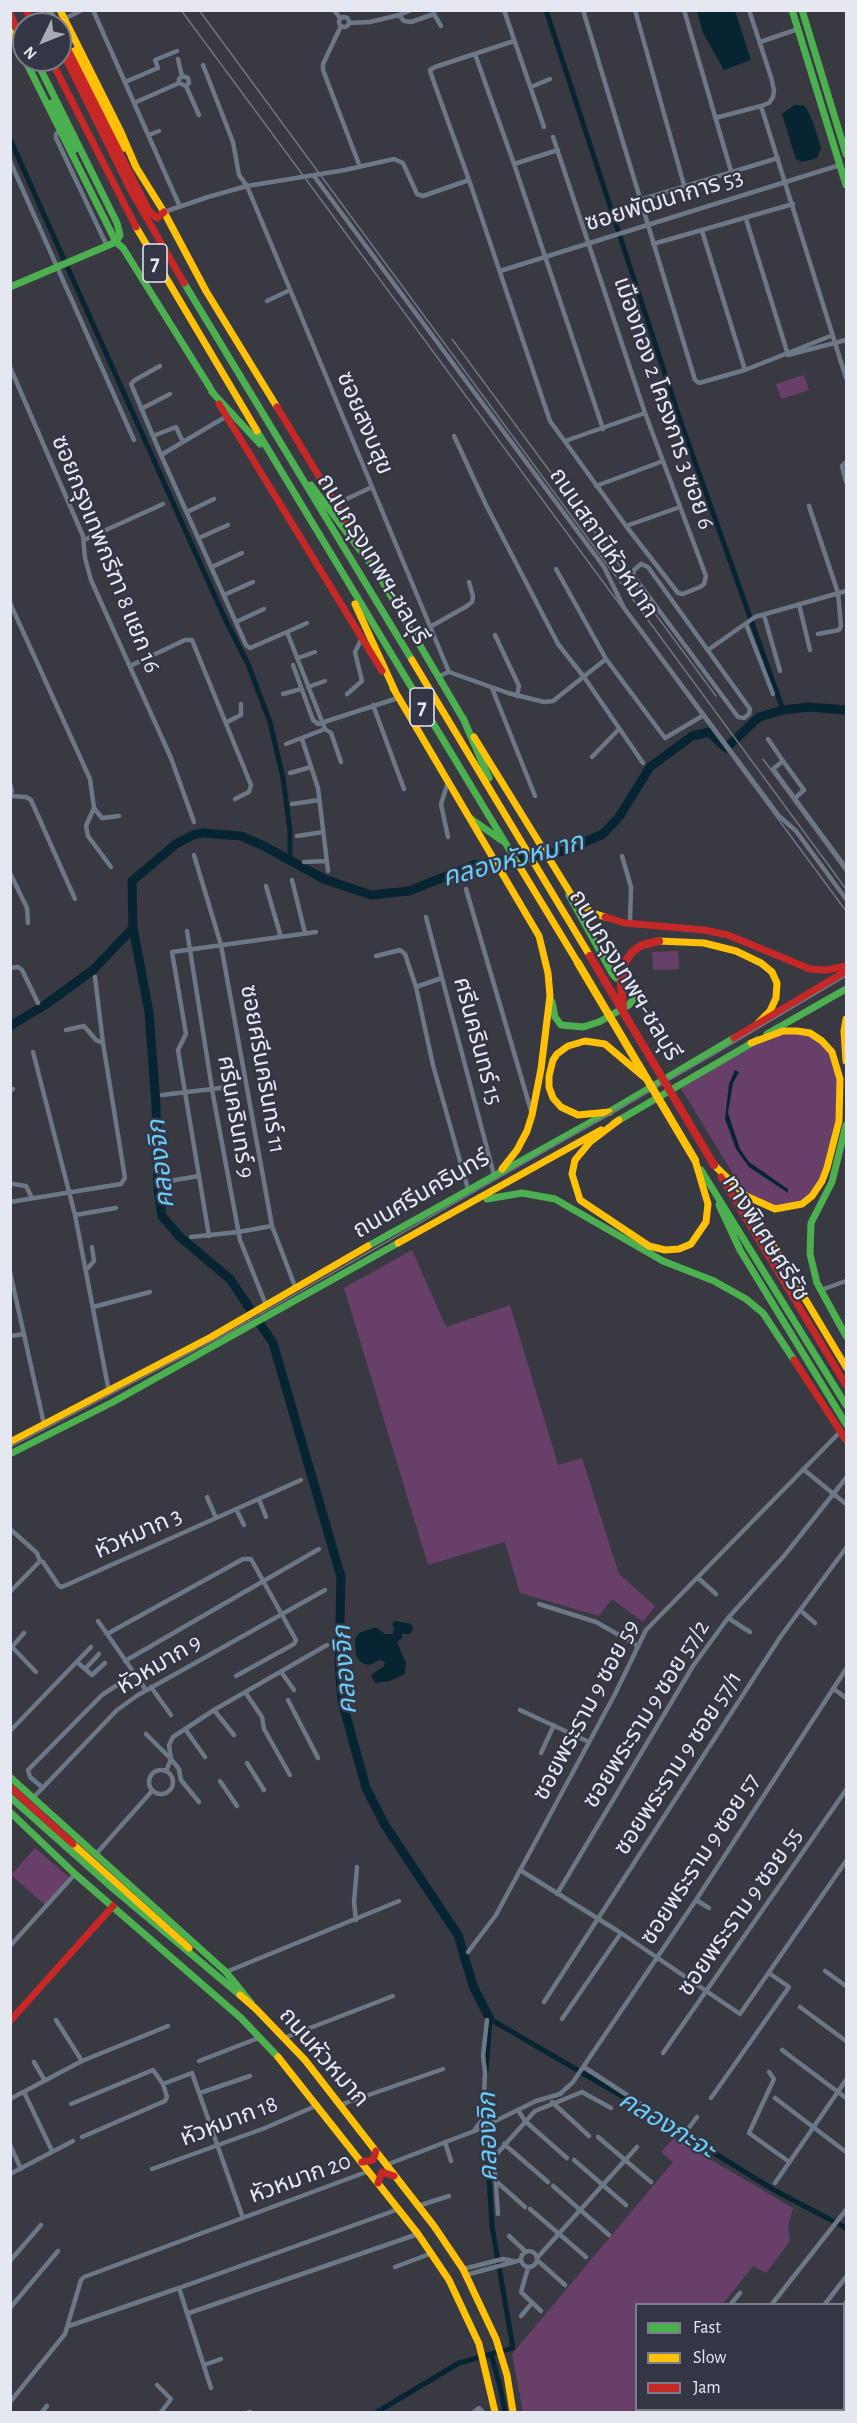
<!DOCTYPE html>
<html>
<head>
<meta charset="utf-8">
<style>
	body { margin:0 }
	#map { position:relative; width:857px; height:2423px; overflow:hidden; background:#383941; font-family:"Alegreya Sans",sans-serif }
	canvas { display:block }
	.frame { position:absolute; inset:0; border:12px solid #e6e8f1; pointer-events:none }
	.legend { position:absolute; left:635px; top:2303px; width:210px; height:108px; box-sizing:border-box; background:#343645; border:2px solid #7b7d8a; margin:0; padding:8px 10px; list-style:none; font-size:18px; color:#e6e8f1 }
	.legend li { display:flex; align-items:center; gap:12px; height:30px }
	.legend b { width:30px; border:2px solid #7b7d8a }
	.north { position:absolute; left:12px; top:12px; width:60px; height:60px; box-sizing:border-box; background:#343645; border:2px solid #7b7d8a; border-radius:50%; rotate:227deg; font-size:16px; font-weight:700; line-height:24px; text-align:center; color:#e6e8f1 }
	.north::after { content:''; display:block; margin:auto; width:21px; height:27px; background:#a9abb3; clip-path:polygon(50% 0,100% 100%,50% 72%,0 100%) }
</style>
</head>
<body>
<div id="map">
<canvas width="857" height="2423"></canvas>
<div class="frame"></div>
<ul class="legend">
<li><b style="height:8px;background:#4caf50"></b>Fast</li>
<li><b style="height:8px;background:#ffc107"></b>Slow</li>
<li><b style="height:8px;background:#c62828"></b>Jam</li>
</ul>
<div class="north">N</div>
</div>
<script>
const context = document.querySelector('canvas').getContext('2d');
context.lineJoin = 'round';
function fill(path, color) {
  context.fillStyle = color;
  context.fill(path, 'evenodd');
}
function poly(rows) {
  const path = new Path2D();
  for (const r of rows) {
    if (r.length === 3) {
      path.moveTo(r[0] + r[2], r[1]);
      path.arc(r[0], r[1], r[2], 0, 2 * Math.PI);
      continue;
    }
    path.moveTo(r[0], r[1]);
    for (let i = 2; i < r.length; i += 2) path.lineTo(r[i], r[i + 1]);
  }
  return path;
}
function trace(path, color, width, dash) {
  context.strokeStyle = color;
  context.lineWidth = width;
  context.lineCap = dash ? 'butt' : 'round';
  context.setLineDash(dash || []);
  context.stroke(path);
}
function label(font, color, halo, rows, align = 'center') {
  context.font = font + ' "Alegreya Sans","Noto Sans Thai",sans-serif';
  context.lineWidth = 4.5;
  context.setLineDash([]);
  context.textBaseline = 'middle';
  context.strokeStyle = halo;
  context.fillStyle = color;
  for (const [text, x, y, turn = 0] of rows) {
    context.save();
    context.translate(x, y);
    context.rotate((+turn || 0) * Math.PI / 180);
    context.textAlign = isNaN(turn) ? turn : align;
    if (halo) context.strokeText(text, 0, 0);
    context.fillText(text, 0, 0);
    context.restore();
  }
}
fill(poly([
	[804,375,809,390,781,399,776,384],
	[678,951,679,969,653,970,652,952],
	[797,1031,822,1041,837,1065,839,1121,827,1168,802,1204,775,1209,747,1197,679,1085,751,1043],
	[412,1250,446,1327,510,1305,558,1465,582,1458,619,1574,655,1606,643,1622,612,1599,599,1616,520,1593,505,1542,428,1565,344,1288],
	[35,1848,69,1877,45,1905,11,1875],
	[674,2138,793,2208,788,2226,790,2241,766,2273,753,2266,723,2304,636,2304,636,2410,640,2410,638,2412,523,2412,512,2354,673,2162,661,2152]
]), '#683f69');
fill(poly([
	[697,11,735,11,751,60,724,70,703,33],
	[794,105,802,105,806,107,813,122,821,148,817,158,802,162,796,159,782,114],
	[735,1070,739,1072,733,1083,728,1113,740,1149,749,1162,788,1189,788,1193,749,1167,736,1149,725,1119,729,1084],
	[395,1621,411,1624,413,1629,410,1634,402,1634,402,1638,397,1642,406,1663,405,1674,390,1681,375,1683,371,1675,383,1667,385,1662,380,1660,369,1665,362,1663,356,1656,355,1639,359,1633,373,1628,377,1628,385,1634,393,1634,394,1628,392,1624]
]), '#072432');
trace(poly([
	[546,10,680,420,783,710],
	[10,139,226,621,248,664,270,722,283,778,290,831,290,862],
	[486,2071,490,2019,627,2099,774,2190,846,2228],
	[491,2354,500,2386,505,2412],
	[377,2412,459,2363,513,2348,492,2226,485,2113]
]), '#072432', 5);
trace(poly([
	[10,1026,45,1005,93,970,133,928],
	[490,2019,473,1986,458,1935,385,1825,366,1788,342,1701,339,1664,341,1577,273,1343,230,1279,180,1237,162,1216,158,1190,156,1105,149,1012,133,928,132,881,176,844,193,835,203,833,241,836,264,846,324,879,371,895,409,891,474,865,564,851,603,834,619,817,650,767,692,736,709,732,726,748,759,717,783,710,809,707,846,710]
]), '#072432', 9);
trace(poly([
	[93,10,180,207],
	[334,10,340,18],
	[504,10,544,127],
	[583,10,695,380,699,383,745,370,833,335],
	[635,10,684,185],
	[684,10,731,171],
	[399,15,411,10],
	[344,22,5],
	[64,19,82,10],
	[349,23,370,22,399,15,404,21,411,22,434,14,441,26],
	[341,26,323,64,323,70,360,167],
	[514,41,435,67,430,70,431,74,469,180,550,421,626,526,678,593,683,594,700,587,704,584,706,576,645,413,553,137],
	[760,42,798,29],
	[475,54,514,164,603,429],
	[178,59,182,76,188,78,189,83,186,86,179,83,179,79,182,76],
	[203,65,233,142,239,175,247,186,449,672],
	[125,82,158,68,155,60,177,51],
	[186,86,199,115],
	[531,87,550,79],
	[134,103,179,83],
	[761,106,846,378],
	[715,118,761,106,769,103,773,97,774,90,771,77,749,10],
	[60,130,56,134,56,138,107,246],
	[149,135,159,131],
	[10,161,134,440],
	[514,164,558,150],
	[314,176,604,567,624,608,779,816,796,831,846,899],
	[640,200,778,158],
	[164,212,208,197,247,186,345,170,394,159,403,163,417,194,423,196,469,180],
	[746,219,788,355,846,340],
	[702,231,745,370],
	[653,244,793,204],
	[500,271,840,165],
	[267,301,290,290],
	[160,366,135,380,131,384,161,455],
	[10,367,83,536,85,558,91,580,171,758,194,822],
	[141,409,170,394],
	[227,416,161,455,246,645,250,648,287,632,325,729,331,733,341,762],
	[153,436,176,427,183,442],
	[454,436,486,505,558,644,584,677,643,763],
	[565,441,645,413],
	[846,462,842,466,846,482],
	[596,486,663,461],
	[336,504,372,487],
	[809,506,838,593,841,626,839,630,818,634],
	[187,512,214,499],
	[626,526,680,507],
	[199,538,228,525],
	[84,540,163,504],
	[641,564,648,567,750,709,749,714,744,718,738,717,635,578,633,574,634,570,641,564],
	[212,567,242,553],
	[556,569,606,659],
	[224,595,253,582],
	[10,603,90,779,94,808,86,826,88,836,111,867],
	[799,604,810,650],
	[764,615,780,671],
	[236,622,264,609],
	[746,624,773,694],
	[430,627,467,606,472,602,473,596,469,582],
	[287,632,307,623],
	[495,635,519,686,517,696],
	[708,650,755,617,846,591],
	[298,658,315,652],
	[293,665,313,720,318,724,398,698],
	[130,666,185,640,192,640,251,785,249,792,235,799],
	[439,676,449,672,508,693,544,702,553,701,606,659,665,738,704,715],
	[308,687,325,681],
	[492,688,535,796],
	[283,694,301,689],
	[347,694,362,681,355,652,362,638],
	[373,705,404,789],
	[227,722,241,715,241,704],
	[302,739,318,788,328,871],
	[768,739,783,761],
	[286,744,325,729],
	[592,757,619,729],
	[290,773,311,767],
	[10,784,12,791,10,796],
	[11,796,26,797,31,800,75,899],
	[795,798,804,790,783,761,773,769,846,868],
	[292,804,319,800],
	[94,808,102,818,119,816],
	[297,836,323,832],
	[448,837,441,804,448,782],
	[194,855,221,945,272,1226,296,1289],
	[622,856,631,887,630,924],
	[304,862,327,861],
	[10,873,27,908,28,923],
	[292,880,305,933],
	[266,886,281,937],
	[466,889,532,1114],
	[426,917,494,1175],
	[187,931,213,1095,240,1240,266,1305],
	[376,956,400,950,405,954,416,987,433,1065,468,1189],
	[10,968,18,967,22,970,38,1003],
	[416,987,442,978],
	[66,1030,84,1026,96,1040,103,1043],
	[33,1052,75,1215,109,1392],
	[10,1090,13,1089],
	[162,1095,229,1087],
	[163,1182,199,1176],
	[13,1184,26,1186,32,1198],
	[10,1202,121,1184,125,1178,103,1043,95,977],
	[75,1215,116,1208],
	[209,1236,178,1050,186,1034,172,952,316,932],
	[191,1237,238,1232,272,1226],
	[86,1270,94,1261,92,1247],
	[10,1272,44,1424],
	[821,1290,846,1281],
	[93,1307,150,1292],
	[10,1336,24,1334],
	[803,1469,846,1504],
	[207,1497,216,1518],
	[259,1499,266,1517],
	[236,1509,244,1525],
	[10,1529,37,1553,40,1561],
	[698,1578,716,1594],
	[10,1592,40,1561,43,1562,59,1586,62,1587,301,1480],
	[539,1604,596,1622,638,1646],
	[800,1610,815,1623],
	[728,1618,750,1632],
	[98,1621,146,1690],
	[107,1634,243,1559,251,1559,296,1640,294,1644,236,1676],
	[12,1647,36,1672],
	[10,1649,24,1633],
	[125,1661,319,1549],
	[77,1662,92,1675,105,1663],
	[85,1669,99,1654],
	[282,1673,294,1690],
	[151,1687,171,1715],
	[834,1689,846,1698],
	[245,1692,262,1717,264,1729,290,1775],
	[288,1700,318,1758],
	[214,1710,234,1735],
	[520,1710,589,1742],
	[185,1729,205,1757],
	[10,1731,91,1647],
	[146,1734,171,1759,166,1771],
	[541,1753,554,1725],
	[247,1763,264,1790],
	[161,1782,12],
	[220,1781,237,1806],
	[43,1788,30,1777,28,1770,102,1695,134,1674],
	[33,1798,117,1710,138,1695,325,1590],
	[199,1802,181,1780,179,1769,171,1759,169,1745,173,1737,214,1710,327,1645],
	[96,1854,152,1791],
	[520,1870,621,1933,740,2014,846,1861],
	[557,1894,693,1666,728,1618,784,1556,846,1478],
	[696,1900,709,1908],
	[356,1920,354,1902,357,1867],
	[10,1946,75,1874],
	[468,1952,496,1915,615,1694,646,1630,841,1431],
	[825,1971,846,1986],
	[226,1972,399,1901],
	[544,2002,781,1636,846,1548],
	[800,2007,846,2041],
	[562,2019,621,1933],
	[56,2020,82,2061],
	[284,2038,393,1996],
	[782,2050,846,2098],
	[663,2053,846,1790],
	[199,2061,261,2037],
	[34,2062,45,2081],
	[584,2067,682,2131,688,2129,697,2117],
	[769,2072,774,2079,749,2133,788,2161],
	[24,2092,52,2151],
	[200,2093,250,2076],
	[711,2098,789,1987,769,1973],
	[775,2098,846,2152],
	[10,2099,82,2061,168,2026],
	[552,2102,589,2136],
	[71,2104,153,2070,163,2084],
	[340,2105,443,2069],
	[518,2110,525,2121,567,2158],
	[475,2129,483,2119,485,2072,483,2056,487,2020],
	[82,2137,165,2101,167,2097,163,2084,192,2073,243,2218],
	[598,2137,651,2182],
	[445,2142,451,2161],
	[504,2144,548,2182],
	[10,2145,21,2169],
	[574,2160,626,2205],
	[386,2165,477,2130,536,2101,560,2094,573,2082,696,1900,846,1669],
	[152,2169,265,2128,318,2105],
	[10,2174,73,2141],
	[497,2182,525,2207],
	[775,2183,846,2080],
	[553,2186,609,2235],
	[418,2206,449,2196],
	[530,2209,586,2257],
	[498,2214,494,2157,535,2111,582,2092,611,2108],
	[509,2236,526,2252],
	[529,2259,8],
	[537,2258,637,2147],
	[537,2260,565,2285],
	[10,2261,41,2225],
	[395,2267,432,2253],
	[528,2268,521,2292,541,2311],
	[463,2269,503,2259,513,2261],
	[466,2275,521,2260],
	[179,2288,399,2209],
	[731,2304,740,2293],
	[772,2304,846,2210],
	[825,2304,846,2277],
	[844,2305,846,2302],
	[10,2308,58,2251],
	[189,2313,418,2234],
	[521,2316,532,2303],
	[69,2326,179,2288,211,2388],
	[204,2365,221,2359],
	[157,2385,171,2399,161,2412],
	[844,2400,846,2395],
	[10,2402,65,2334,81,2280,84,2277,369,2171],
	[42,2412,47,2406],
	[249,2412,250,2412],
	[474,2412,479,2408,483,2412],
	[647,2412,650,2410],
	[688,2412,691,2410],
	[742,2412,744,2410],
	[792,2412,794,2410],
	[835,2412,837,2410]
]), '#6d7886', 4.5);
trace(poly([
	[49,10,55,24],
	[792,10,846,185],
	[802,10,846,154],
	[25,60,116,242,123,248,214,394],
	[52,103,74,150],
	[184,283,412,660],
	[10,287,116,242,120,235,117,223,36,60],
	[212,392,260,444],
	[257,431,518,864],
	[311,485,381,578],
	[378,574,465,722],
	[463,718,489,778],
	[470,818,501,840],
	[552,1002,555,1017,561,1025,583,1027,599,1022,629,1005,636,995,631,983,616,978,612,973,569,895],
	[767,1034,846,989],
	[614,1123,757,1040],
	[846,1125,832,1182,811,1223,810,1254,817,1283,846,1336],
	[701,1170,846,1405],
	[487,1199,522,1193,555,1199,663,1261,714,1281,746,1299,763,1313,794,1360],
	[719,1205,740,1250,846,1424],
	[368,1246,609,1112,734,1038],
	[10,1454,113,1402,398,1243],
	[10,1777,226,1972,251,2003],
	[10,1797,109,1885,240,1995],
	[10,1812,75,1874,241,2018,278,2057]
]), '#4caf50', 7);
trace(poly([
	[60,10,120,130,136,167,164,212,206,291,277,407],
	[10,31,24,58],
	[74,51,124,148],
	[136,227,257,431],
	[355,604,395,691],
	[412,660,590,956],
	[393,688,539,936,548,973,550,996,541,1069,532,1115,527,1131,517,1150,502,1169],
	[474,737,574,899,593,913,605,917],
	[518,864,578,963],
	[659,941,704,943,736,951,761,963,772,972,777,983,776,998,770,1011,758,1023],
	[846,1019,844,1031,846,1061],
	[609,1112,578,1115,561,1107,553,1098,549,1087,549,1076,553,1060,557,1054,568,1046,585,1041,605,1044,644,1077],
	[619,1120,590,1142,575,1160,572,1174,580,1200,649,1246,665,1250,679,1249,691,1244,706,1222,708,1204,695,1160],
	[714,1165,746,1196,775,1209,802,1204,812,1196,822,1181,827,1168,839,1121,840,1079,832,1052,822,1041,810,1033,797,1031,783,1031,751,1043],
	[739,1202,765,1232,846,1367],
	[398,1243,601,1130],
	[10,1442,211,1337,368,1246],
	[73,1844,189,1948],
	[240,1995,256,2009,305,2060,434,2226,463,2269,496,2339,507,2375,513,2412],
	[278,2057,418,2234,449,2280,479,2344,495,2412]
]), '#ffc107', 7);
trace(poly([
	[26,10,33,24],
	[42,10,48,24],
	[10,14,24,43],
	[60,34,149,211,157,218,164,212],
	[60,47,130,189,184,283],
	[51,60,136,227],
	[219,404,382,671],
	[277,407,363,549],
	[605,917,625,923,704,930,728,935,810,969,826,970,846,966],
	[734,1038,846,971],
	[721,1177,846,1385],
	[794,1360,846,1440],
	[10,1787,73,1844],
	[10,2021,113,1906],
	[362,2162,373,2160,376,2151],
	[378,2183,382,2172,394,2176]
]), '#c62828', 7);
trace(poly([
	[181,10,846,911],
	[199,10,846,889],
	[452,339,716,696],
	[763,759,846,872],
	[10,1447,224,1335,718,1052,846,976]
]), '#6f757e', 1.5);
trace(poly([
	[578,963,695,1160]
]), '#ffc107', 8);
trace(poly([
	[590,956,714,1165],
	[623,1009,621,983,625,962,633,951,642,945,659,941]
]), '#c62828', 8);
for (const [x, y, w] of [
	[155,263,24],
	[422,707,24]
]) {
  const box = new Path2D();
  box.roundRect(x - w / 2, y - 19, w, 38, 4.5);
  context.fillStyle = '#343645';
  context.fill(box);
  trace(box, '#e6e8f1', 1.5);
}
label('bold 22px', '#e6e8f1', null, [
	["7",155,263],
	["7",422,707]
]);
label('24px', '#e6e8f1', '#343645', [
	["ซอยพัฒนาการ 53",664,200,-17],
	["เมืองทอง 2 โครงการ 3 ซอย 6",664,403,71],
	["ซอยสงบสุข",365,423,67],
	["ถนนสถานีหัวหมาก",604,543,56],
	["ซอยกรุงเทพกรีฑา 8 แยก 16",106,554,68],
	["ถนนกรุงเทพฯ-ชลบุรี",373,559,59],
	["ถนนกรุงเทพฯ-ชลบุรี",625,975,59],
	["ศรีนครินทร์ 15",478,1041,75],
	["ซอยศรีนครินทร์ 11",263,1069,80],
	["ศรีนครินทร์ 9",236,1117,80],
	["ถนนศรีนครินทร์",421,1194,-30],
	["ทางพิเศษศรีรัช",766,1238,58],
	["หัวหมาก 3",138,1533,-24],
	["หัวหมาก 9",159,1664,-31],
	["ซอยพระราม 9 ซอย 59",586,1710,-62],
	["ซอยพระราม 9 ซอย 57/2",646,1714,-58],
	["ซอยพระราม 9 ซอย 57/1",678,1763,-57],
	["ซอยพระราม 9 ซอย 57",700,1859,-57],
	["ซอยพระราม 9 ซอย 55",740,1912,-55],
	["ถนนหัวหมาก",324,2057,49],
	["หัวหมาก 18",229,2121,-21],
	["หัวหมาก 20",300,2178,-20]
]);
label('italic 26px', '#68ccf8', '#343645', [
	["คลองหัวหมาก",513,860,-15],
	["คลองจิก",161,1164,-96],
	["คลองจิก",345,1670,-94],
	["คลองกะจะ",667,2125,31],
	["คลองจิก",488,2137,-91]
]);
</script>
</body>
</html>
